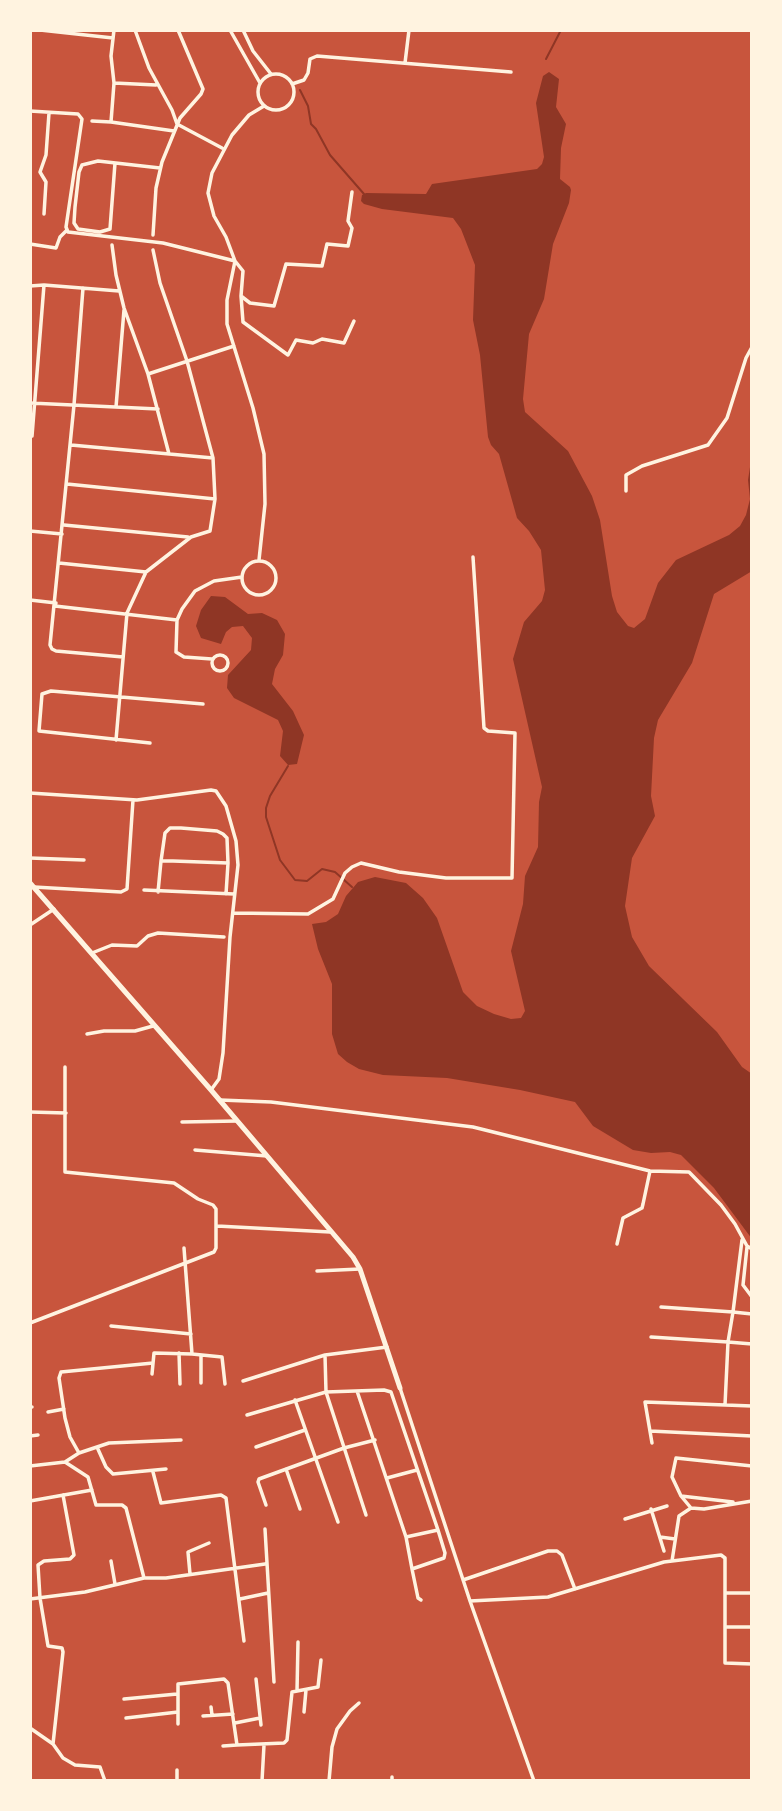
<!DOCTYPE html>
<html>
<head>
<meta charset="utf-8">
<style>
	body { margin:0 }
	#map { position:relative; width:782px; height:1811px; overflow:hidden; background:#c8553d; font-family:Overpass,sans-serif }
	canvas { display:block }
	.frame { position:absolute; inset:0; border:32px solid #fff3e0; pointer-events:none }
</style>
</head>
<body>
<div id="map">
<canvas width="782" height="1811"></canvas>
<div class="frame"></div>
</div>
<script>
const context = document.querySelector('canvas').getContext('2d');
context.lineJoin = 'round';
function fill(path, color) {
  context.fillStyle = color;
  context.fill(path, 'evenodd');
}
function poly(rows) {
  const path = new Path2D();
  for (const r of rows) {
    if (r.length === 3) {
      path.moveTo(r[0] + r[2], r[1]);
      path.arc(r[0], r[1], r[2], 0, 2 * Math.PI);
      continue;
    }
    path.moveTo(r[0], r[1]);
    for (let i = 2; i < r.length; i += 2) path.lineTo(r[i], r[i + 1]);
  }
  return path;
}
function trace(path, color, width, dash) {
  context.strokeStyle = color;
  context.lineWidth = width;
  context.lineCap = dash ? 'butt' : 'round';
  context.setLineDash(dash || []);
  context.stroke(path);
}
fill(poly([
	[549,72,559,79,556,107,566,124,561,148,560,179,570,187,571,190,569,203,553,244,544,299,529,334,523,399,525,412,568,451,592,496,600,520,612,596,617,612,628,626,634,628,645,619,658,583,676,560,729,535,740,526,746,515,750,499,748,480,752,454,752,571,714,594,692,663,658,720,654,738,651,796,655,816,632,858,625,906,632,937,649,966,717,1032,742,1067,752,1074,752,1239,714,1188,681,1155,670,1152,651,1153,633,1150,593,1126,575,1102,520,1090,447,1078,383,1075,359,1069,347,1062,338,1054,332,1034,332,984,318,949,312,924,326,922,338,914,346,896,358,882,375,877,406,883,423,898,437,918,463,992,477,1006,494,1014,511,1019,521,1018,525,1011,511,951,523,904,525,876,538,847,539,802,542,787,513,659,524,622,542,601,545,590,541,550,529,531,517,518,499,454,491,445,488,437,480,355,473,320,475,265,461,229,453,218,382,209,364,204,361,201,362,195,366,193,426,194,432,184,537,169,542,164,544,157,536,103,543,76],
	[211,596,225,597,248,614,262,613,277,620,285,634,283,655,275,669,272,684,293,711,304,735,297,764,288,765,280,756,283,731,278,720,234,698,227,688,228,675,251,650,252,638,243,626,232,627,226,632,221,644,201,638,196,626,201,610]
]), '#8f3625');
trace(poly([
	[546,59,561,30],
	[300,90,308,106,311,124,316,129,330,155,364,194],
	[288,766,270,796,266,808,266,817,280,860,295,880,307,881,322,869,335,872,352,887]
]), '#8f3625', 2);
trace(poly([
	[40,30,113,38],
	[114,30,111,56,114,83,111,122,174,131],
	[135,30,149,68,172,110,177,124,222,148],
	[230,30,260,83],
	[243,30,253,51,271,74],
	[405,63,409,30],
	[276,92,18],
	[114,83,156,85],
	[292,84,304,80,308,73,310,59,317,56,511,72],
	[30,111,78,114,82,119,66,227,68,232,163,243,235,261,243,271,241,296,250,303,274,306,286,264,322,266,327,244,348,246,352,228,348,221,352,192],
	[92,121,111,122],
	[115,163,110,229,100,232,78,229,74,223,75,207,79,172,82,165,98,161,160,168],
	[44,214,46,182,40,172,46,155,49,113],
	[153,235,156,188,162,162,180,118,201,94,203,89,178,30],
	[30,244,56,248,60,237,67,230],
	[112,245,116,275,124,308,148,374,234,346],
	[30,286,44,285],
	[83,288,74,405,50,645,52,649,56,651,123,657],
	[241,296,243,322,288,355,296,340,313,343,322,339,344,343,354,321],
	[148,374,169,454],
	[30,403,158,409],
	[116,407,124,310],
	[32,436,44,285,119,291],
	[71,445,213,458,187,361,160,283,153,250],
	[67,484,215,499],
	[626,491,626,475,642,466,708,445,727,418,746,358,752,347],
	[64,525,188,537],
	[30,531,62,534],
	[259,560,265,504,264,454,253,408,227,324,227,300,235,261,226,237,214,216,208,193,212,173,232,135,249,115,264,106],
	[259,578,17],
	[59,563,146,572],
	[30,600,56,603],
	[55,606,177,620,182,609,195,591,214,581,242,577],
	[177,620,176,652,184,657,212,659],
	[220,663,8],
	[116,740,127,613,146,572,191,537,210,531,215,499,213,458],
	[150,743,39,731,42,694,51,691,203,704],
	[30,793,137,800,211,790,216,791,226,806,236,841,238,865,230,937,223,1053,219,1079,211,1090],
	[30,858,84,860],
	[161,861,165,833,170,828,181,828,217,831,223,834,227,838,228,863],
	[34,887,121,892,127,889,133,800],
	[144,890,234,894],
	[158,892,161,861,173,861,228,863,226,894],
	[233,913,308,914,333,899,345,873,352,867,361,863,399,872,446,878,512,878,515,733,488,731,484,728,473,557],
	[30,925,54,909],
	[92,953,112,945,137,946,148,936,158,933,224,937],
	[87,1034,104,1031,135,1031,153,1026],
	[220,1100,271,1102,473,1127,650,1171,689,1172,721,1205,735,1224,747,1246,752,1249],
	[30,1112,66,1113],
	[182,1122,237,1121],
	[195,1150,267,1156],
	[217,1226,330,1232],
	[617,1244,623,1218,642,1208,643,1204,650,1171],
	[747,1247,743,1285,752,1297],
	[317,1271,360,1269],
	[661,1307,733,1312,742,1240],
	[30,1323,214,1252,216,1248,216,1209,213,1205,198,1199,174,1183,65,1172,65,1067],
	[111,1326,191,1334],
	[651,1337,728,1342,733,1312,752,1314],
	[179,1353,180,1384],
	[192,1354,222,1357,225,1384],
	[201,1355,201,1383],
	[325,1355,326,1392,366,1515],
	[152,1374,154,1353,192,1354,184,1248],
	[243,1381,325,1355,387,1347],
	[400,1388,470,1601,534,1781],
	[357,1391,406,1537,438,1530],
	[295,1400,338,1522],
	[725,1405,728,1342,752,1344],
	[30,1407,32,1407],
	[48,1412,64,1409],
	[247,1415,326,1392,384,1390,391,1392,438,1530,445,1553,444,1558,412,1569,406,1537],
	[650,1431,752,1436],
	[30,1436,38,1435],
	[652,1443,645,1402,752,1406],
	[97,1447,106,1467,113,1474,166,1469],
	[256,1447,305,1430],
	[79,1453,70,1437,65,1418,59,1378,61,1372,153,1363],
	[65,1462,88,1477,96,1505,122,1505,126,1508,144,1578],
	[30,1466,65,1462,79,1453,109,1443,181,1440],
	[286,1469,300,1509],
	[153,1472,161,1503,221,1495,226,1498,244,1641],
	[387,1478,417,1470],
	[681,1496,733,1502],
	[30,1501,92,1490],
	[266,1505,258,1482,259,1479,344,1448,375,1440],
	[691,1508,681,1496,672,1477,676,1458,752,1466],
	[651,1509,664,1551],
	[625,1519,667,1506],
	[265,1529,274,1682],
	[660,1537,675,1539],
	[111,1561,115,1584],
	[672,1561,679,1516,691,1508,704,1509,752,1501],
	[412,1569,418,1598,421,1600],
	[190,1574,188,1552,209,1543],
	[463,1580,548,1551,557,1551,562,1555,575,1589],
	[725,1593,752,1593],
	[30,1599,85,1592,144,1578,166,1578,265,1564],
	[240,1599,268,1593],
	[470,1601,548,1597,664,1562,721,1555,725,1558,725,1663,752,1664],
	[725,1627,752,1627],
	[256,1679,261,1725],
	[297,1691,298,1642],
	[124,1699,177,1694],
	[211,1707,212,1715],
	[304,1712,306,1690],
	[203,1716,233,1714],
	[126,1718,178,1712],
	[235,1723,260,1718],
	[178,1724,178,1684,224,1679,228,1683,237,1745,284,1743,287,1740,292,1692,318,1687,321,1660],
	[30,1728,53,1744,63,1758,75,1765,100,1767,105,1781],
	[53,1744,63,1652,62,1648,48,1646,40,1598,38,1565,44,1561,70,1559,74,1555,63,1495],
	[223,1746,237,1745],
	[177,1781,177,1770],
	[262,1781,264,1745],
	[329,1781,332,1747,337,1729,350,1711,359,1703],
	[392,1781,392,1777]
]), '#fff3e0', 3.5);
trace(poly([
	[30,883,211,1090,353,1257,360,1269,400,1388]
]), '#fff3e0', 5);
</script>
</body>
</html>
